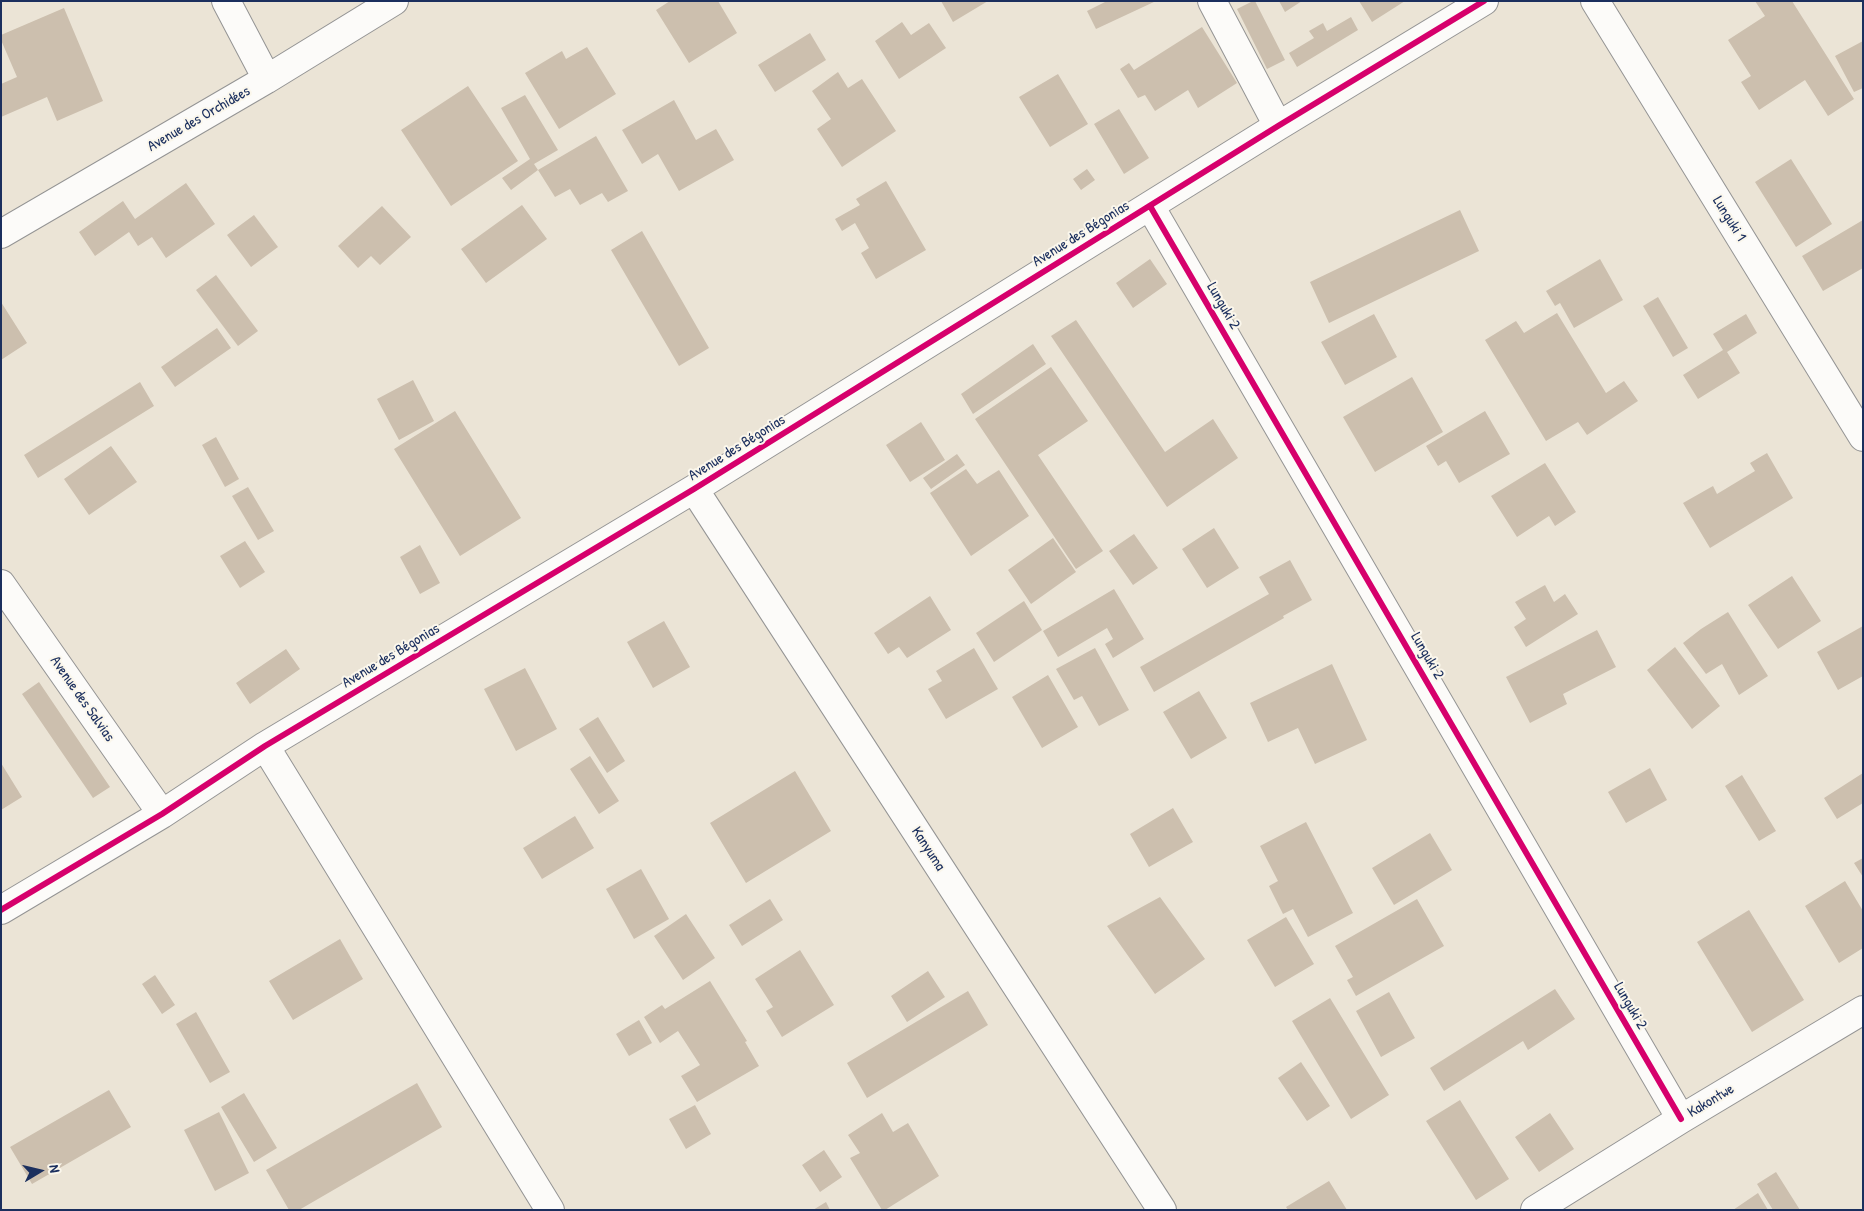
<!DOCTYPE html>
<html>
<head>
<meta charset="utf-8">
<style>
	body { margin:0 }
	#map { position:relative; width:1864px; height:1211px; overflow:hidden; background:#ebe4d6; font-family:"Patrick Hand",sans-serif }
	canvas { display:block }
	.frame { position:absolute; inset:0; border:2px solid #1b2f5e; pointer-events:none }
	.north { position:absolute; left:15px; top:1146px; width:50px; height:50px; -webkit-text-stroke:4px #fbf7ec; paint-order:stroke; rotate:81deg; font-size:14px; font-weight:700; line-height:20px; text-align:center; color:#1b2f5e }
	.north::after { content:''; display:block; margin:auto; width:18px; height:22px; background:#1b2f5e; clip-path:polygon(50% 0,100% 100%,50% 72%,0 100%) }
</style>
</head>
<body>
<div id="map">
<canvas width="1864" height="1211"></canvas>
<div class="frame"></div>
<div class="north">N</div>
</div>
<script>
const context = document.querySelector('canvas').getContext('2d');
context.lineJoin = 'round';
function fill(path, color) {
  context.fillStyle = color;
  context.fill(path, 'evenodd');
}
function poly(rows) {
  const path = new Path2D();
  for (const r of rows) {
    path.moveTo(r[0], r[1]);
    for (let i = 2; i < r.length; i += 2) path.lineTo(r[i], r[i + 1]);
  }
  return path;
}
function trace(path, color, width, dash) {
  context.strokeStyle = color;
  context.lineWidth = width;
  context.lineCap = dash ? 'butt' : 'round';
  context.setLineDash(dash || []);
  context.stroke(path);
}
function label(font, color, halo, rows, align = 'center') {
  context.font = font + ' "Patrick Hand",sans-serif';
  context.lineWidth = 4;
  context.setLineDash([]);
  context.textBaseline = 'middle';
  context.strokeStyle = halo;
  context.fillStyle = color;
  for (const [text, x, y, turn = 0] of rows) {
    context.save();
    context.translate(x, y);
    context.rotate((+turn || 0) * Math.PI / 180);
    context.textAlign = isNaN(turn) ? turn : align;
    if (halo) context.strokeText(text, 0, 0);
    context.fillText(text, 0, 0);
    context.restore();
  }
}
fill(poly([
	[670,1,718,1,737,33,689,63,656,10],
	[941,1,988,1,953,22],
	[1107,1,1156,1,1096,29,1087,11],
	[1253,1,1255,1,1285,60,1267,69,1237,9],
	[1279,1,1302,1,1285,12],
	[1359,1,1405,1,1372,22],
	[1755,1,1792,1,1854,99,1828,116,1805,80,1759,110,1741,82,1751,76,1728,40,1765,16],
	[64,8,103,101,57,121,47,97,1,117,1,84,17,77,1,40,1,35],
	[1351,17,1358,30,1297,67,1289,53,1314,38,1309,31,1323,23,1327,31],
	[902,22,911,35,929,23,946,48,899,79,875,41],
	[1202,27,1237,83,1198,108,1188,90,1155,111,1145,95,1138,98,1120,69,1129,63,1134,70],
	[810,33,826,60,775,92,758,65],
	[1863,41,1863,88,1854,92,1835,56],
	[587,47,616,94,559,129,525,73,562,51,566,59],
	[838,72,848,88,862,79,896,131,842,167,817,129,831,119,812,91],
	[1058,74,1088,124,1050,147,1019,97],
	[468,86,518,161,451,206,401,130],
	[525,95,558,150,534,164,538,170,511,190,502,178,530,159,501,108],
	[674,100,696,140,716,129,734,160,679,191,658,154,642,164,622,130],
	[1119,109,1149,158,1124,174,1094,124],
	[596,136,628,191,608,202,602,193,580,205,570,189,555,197,538,170],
	[1791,159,1832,224,1796,247,1755,182],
	[1087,169,1095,180,1081,190,1073,179],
	[886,181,926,250,876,279,861,253,869,248,855,223,842,231,835,219,860,205,856,199],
	[186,183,215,224,166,258,152,237,138,246,129,232,95,256,79,232,123,201,135,219],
	[522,205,547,239,486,283,461,249],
	[382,206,411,237,380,265,371,256,358,268,338,246],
	[1460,210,1479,251,1329,323,1310,282],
	[254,215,278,247,251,267,227,235],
	[1863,220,1863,268,1823,291,1802,256],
	[642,231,709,348,679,366,611,250],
	[1150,259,1167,284,1133,308,1116,283],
	[1600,259,1623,300,1574,328,1560,303,1555,306,1546,291],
	[216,275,258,331,238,346,196,290],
	[1658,297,1688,348,1673,357,1643,306],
	[1,302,27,343,1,360],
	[1557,313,1606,393,1624,381,1638,401,1587,435,1578,422,1546,441,1485,340,1516,321,1524,333],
	[1374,314,1397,357,1345,385,1321,342],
	[1746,314,1757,333,1727,352,1740,373,1698,399,1683,375,1723,350,1713,334],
	[1076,320,1165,452,1213,419,1238,458,1167,507,1051,336],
	[217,328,231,348,175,387,161,367],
	[1033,344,1046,364,973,414,961,394],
	[1051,367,1088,421,1038,455,1103,551,1076,569,975,419],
	[1412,377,1443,432,1375,472,1343,417],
	[413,380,434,421,399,440,377,399],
	[140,382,154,406,38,478,24,455],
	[455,411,521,518,460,556,394,449],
	[1485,411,1510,454,1459,483,1446,461,1438,466,1426,446],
	[921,422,945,460,910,482,886,445],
	[216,437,239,479,225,487,202,445],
	[111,446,137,482,89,515,64,479],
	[1767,453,1793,498,1710,548,1683,503,1713,486,1717,494,1755,471,1750,463],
	[957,454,965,465,931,489,923,478],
	[1545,463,1576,512,1555,526,1549,516,1517,537,1491,496],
	[966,469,977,484,999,470,1029,516,971,556,930,493],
	[248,487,274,531,258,540,232,496],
	[1214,528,1239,568,1207,588,1182,549],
	[1134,534,1158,568,1133,585,1109,551],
	[1053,538,1076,572,1031,604,1008,570],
	[245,541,265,572,240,588,220,556],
	[420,545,440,583,420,594,400,557],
	[1290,560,1312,600,1283,616,1284,618,1154,692,1140,667,1269,594,1259,577],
	[1792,576,1821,621,1778,649,1748,605],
	[1545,585,1554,602,1565,594,1578,614,1526,647,1514,627,1526,619,1515,602],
	[1114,589,1144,639,1113,658,1105,644,1113,639,1107,628,1058,657,1043,631],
	[930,596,951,630,907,658,899,647,888,654,874,633],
	[1024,601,1042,630,994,662,976,633],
	[1728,612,1768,676,1739,695,1722,664,1706,674,1683,643,1701,629],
	[664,621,690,667,653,688,627,642],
	[1863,626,1863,676,1838,690,1817,652],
	[1597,630,1616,667,1563,694,1567,704,1530,723,1506,677],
	[1675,647,1720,706,1692,729,1647,670],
	[974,648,998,689,946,719,928,689,942,681,936,671],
	[1095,648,1129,710,1099,726,1082,696,1074,700,1056,669],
	[286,649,300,669,250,704,236,683],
	[1332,664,1367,740,1315,764,1298,728,1268,742,1250,703],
	[525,668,557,729,516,751,484,689],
	[1048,675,1078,727,1042,748,1012,697],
	[39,682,110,787,93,798,22,694],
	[1199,691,1227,738,1191,759,1163,712],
	[598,717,625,761,607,773,579,729],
	[590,756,619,801,599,814,570,769],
	[1,763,22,797,1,810],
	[1650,768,1667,800,1626,823,1608,792],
	[795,771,831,831,746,883,710,823],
	[1863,773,1863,803,1837,819,1824,798],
	[1742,775,1776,831,1759,841,1725,786],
	[1173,808,1193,842,1149,867,1130,834],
	[575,816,594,848,542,879,523,848],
	[1306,822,1353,913,1308,937,1293,909,1283,914,1269,886,1278,881,1260,846],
	[1430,833,1452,870,1394,905,1372,868],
	[1863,858,1863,877,1854,863],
	[641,869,669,919,634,939,606,889],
	[1845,881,1863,911,1863,948,1839,963,1805,906],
	[1160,897,1205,959,1155,994,1107,926],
	[770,899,783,920,742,946,729,925],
	[1417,899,1444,946,1356,996,1347,980,1353,977,1335,946],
	[1749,910,1804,1000,1752,1032,1697,942],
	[686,914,715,958,683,980,654,936],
	[1286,917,1314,964,1275,987,1247,940],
	[340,939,363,979,293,1020,269,981],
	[800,950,834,1005,782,1037,766,1011,773,1007,755,979],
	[928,971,945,997,907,1022,891,996],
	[155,975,175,1005,162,1014,142,984],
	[710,981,747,1041,745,1042,759,1066,697,1102,681,1076,700,1065,678,1031,660,1043,644,1017,662,1005,665,1009],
	[1555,989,1575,1019,1528,1050,1523,1041,1444,1091,1430,1068],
	[968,991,988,1025,867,1098,847,1063],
	[1389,992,1415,1038,1381,1057,1356,1011],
	[1330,998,1389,1095,1351,1119,1292,1021],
	[196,1012,230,1072,210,1083,176,1024],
	[639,1020,652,1043,629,1056,616,1034],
	[1301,1062,1330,1106,1307,1121,1278,1078],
	[417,1083,442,1127,299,1210,289,1210,266,1170],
	[109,1090,131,1127,32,1184,10,1147],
	[244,1093,277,1148,254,1162,221,1107],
	[1460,1100,1509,1179,1476,1200,1426,1121],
	[695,1105,711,1134,686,1149,669,1119],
	[219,1112,249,1173,215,1191,184,1130],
	[882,1113,893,1132,908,1123,939,1176,885,1210,882,1210,850,1158,860,1153,848,1135],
	[1550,1113,1574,1149,1539,1172,1515,1137],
	[824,1150,842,1177,820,1192,802,1165],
	[1776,1172,1800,1210,1773,1210,1757,1184],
	[1329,1181,1347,1210,1288,1210,1286,1207],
	[1758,1193,1768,1210,1733,1210],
	[826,1202,830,1210,813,1210]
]), '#ccbfae');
const street = poly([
	[226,1,267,79],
	[1212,1,1278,126],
	[1595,1,1863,437],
	[1150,206,1681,1119],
	[1,234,267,79,394,1],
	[694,489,1162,1210],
	[1,584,162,814],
	[265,746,550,1210],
	[1,910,162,814,265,746,694,489,1278,126,1484,1],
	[1535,1210,1681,1119,1863,1010]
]);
trace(street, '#949494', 30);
trace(street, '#fcfbf9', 28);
trace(poly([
	[1150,206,1681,1119],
	[1,910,162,814,265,746,694,489,1278,126,1484,1]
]), '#d6006c', 6);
label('15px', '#1b2f5e', '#fbf7ec', [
	["Avenue des Orchidées",199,119,-30],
	["Lunguki 1",1729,219,58],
	["Avenue des Bégonias",1081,234,-32],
	["Lunguki 2",1223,306,60],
	["Avenue des Bégonias",737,448,-32],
	["Avenue des Bégonias",391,656,-31],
	["Lunguki 2",1427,656,60],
	["Avenue des Salvias",82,699,55],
	["Kanyuma",928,849,57],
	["Lunguki 2",1630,1006,60],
	["Kakontwe",1711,1101,-31]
]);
</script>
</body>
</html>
